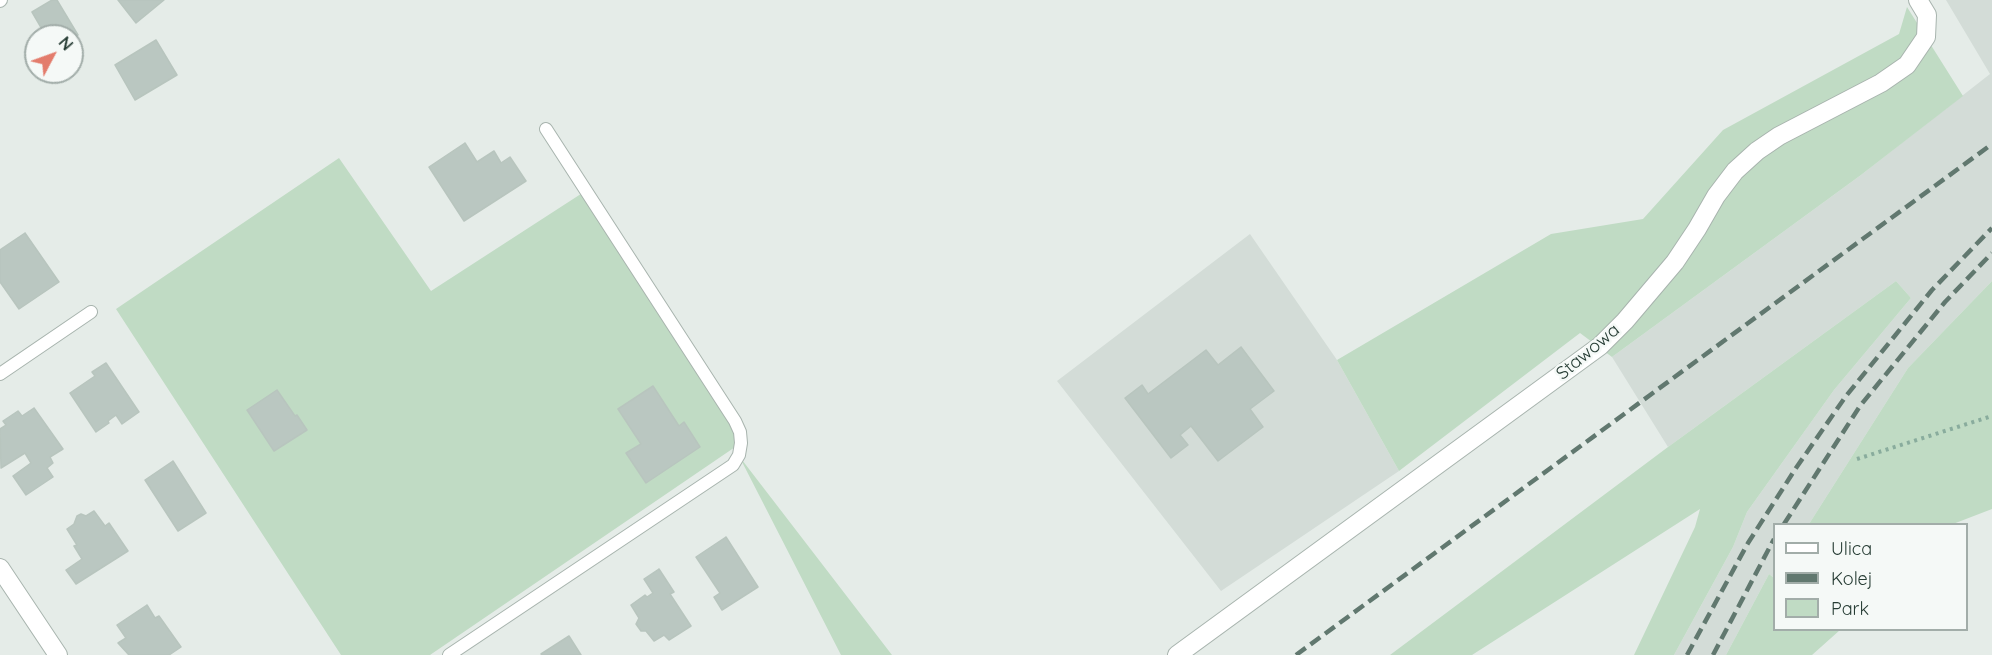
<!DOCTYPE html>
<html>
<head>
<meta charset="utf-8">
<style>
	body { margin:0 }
	#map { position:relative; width:1992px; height:655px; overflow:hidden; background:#e5ece8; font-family:Quicksand,sans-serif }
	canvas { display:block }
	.legend { position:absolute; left:1773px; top:523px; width:195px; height:108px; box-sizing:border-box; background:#f5f9f7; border:2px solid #a2ada9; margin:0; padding:8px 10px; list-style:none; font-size:18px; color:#263c34 }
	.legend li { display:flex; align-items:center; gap:12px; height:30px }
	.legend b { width:30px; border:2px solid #a2ada9 }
	.north { position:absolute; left:24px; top:24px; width:60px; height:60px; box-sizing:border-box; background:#f5f9f7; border:2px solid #a2ada9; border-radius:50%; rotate:49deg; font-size:16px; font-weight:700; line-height:24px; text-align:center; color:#263c34 }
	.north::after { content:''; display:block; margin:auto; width:21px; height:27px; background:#e37c6c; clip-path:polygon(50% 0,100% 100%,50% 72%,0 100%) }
</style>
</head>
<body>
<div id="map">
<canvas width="1992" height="655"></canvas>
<ul class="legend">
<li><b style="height:8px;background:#fff"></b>Ulica</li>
<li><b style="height:8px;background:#61786f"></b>Kolej</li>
<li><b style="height:16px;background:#c0dbc4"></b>Park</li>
</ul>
<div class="north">N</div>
</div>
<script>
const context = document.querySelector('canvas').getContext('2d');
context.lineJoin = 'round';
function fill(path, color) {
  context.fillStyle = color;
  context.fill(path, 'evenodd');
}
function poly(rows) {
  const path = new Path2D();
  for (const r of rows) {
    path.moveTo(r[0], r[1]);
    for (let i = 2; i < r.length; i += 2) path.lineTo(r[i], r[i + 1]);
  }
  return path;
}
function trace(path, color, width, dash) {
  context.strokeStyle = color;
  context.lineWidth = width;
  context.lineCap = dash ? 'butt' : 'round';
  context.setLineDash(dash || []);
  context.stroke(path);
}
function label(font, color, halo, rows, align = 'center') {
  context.font = font + ' Quicksand,sans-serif';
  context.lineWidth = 5;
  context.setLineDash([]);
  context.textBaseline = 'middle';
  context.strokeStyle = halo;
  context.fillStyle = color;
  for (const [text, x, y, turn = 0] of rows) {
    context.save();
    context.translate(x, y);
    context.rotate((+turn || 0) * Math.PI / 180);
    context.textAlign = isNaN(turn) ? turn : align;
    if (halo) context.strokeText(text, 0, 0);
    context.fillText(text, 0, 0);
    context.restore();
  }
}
fill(poly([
	[1946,0,1992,0,1992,281,1908,368,1809,524,1774,524,1774,578,1769,574,1726,655,1674,655,1733,547,1747,512,1834,390,1911,298,1896,281,1668,447,1612,357,1861,175,1990,74],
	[1250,234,1337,360,1399,471,1221,591,1057,381]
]), '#d3dcd7');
fill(poly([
	[1907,7,1963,96,1861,175,1612,357,1580,333,1399,471,1337,360,1551,234,1643,219,1723,130,1899,34],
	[339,158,431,291,587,190,741,443,430,655,341,655,116,309],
	[1896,281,1911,298,1834,390,1747,512,1733,547,1674,655,1634,655,1695,527,1700,509,1472,655,1390,655,1668,447],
	[1992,281,1992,509,1953,524,1809,524,1908,368],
	[739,456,892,655,841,655],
	[1769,574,1774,578,1774,630,1840,630,1812,655,1726,655]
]), '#c0dbc4');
const building = poly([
	[52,0,57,0,78,35,72,38,72,36,46,36,32,12,52,0],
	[118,0,164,0,136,23,118,0],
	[156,40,177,75,135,100,115,65,156,40],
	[465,143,477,162,494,151,501,163,510,157,526,181,464,221,429,167,465,143],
	[25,233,59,282,19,309,0,282,0,250,25,233],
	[1241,347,1274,391,1250,409,1263,427,1218,461,1191,426,1180,435,1188,445,1171,458,1125,398,1142,385,1148,394,1206,350,1218,365,1241,347],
	[106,363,139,412,122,424,116,415,108,421,109,423,96,432,70,393,95,376,92,372,106,363],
	[653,386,679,426,684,422,700,447,646,483,626,453,641,444,618,409,653,386],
	[277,390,295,416,297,415,307,430,274,451,247,410,277,390],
	[34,408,63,449,50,457,53,463,47,468,53,477,26,495,13,476,31,463,25,453,1,468,0,429,6,425,3,421,18,411,22,416,34,408],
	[173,461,206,513,178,531,145,480,173,461],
	[94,511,105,526,109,523,128,551,76,584,66,570,82,559,74,546,77,545,67,529,74,524,77,516,81,514,86,516,94,511],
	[726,537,758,587,722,610,714,597,720,593,696,557,726,537],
	[659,569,674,592,670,594,691,626,669,640,664,635,654,641,646,631,641,631,636,624,639,618,631,605,645,595,647,597,653,593,644,579,659,569],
	[147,605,155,618,159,616,181,647,169,655,129,655,118,643,126,638,117,625,147,605],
	[569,636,581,655,542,655,541,654,569,636]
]);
fill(building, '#bac7c1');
trace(building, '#b8c5be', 1.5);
const lane = poly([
	[0,1,1,0],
	[0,374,91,312],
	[449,655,733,465,739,455,741,443,740,432,735,421,546,129]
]);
const street = poly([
	[0,568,58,655],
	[1177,655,1600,346,1625,321,1675,262,1697,229,1716,196,1735,171,1757,151,1779,136,1881,83,1907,65,1926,37,1927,15,1918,0]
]);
trace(lane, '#a8b4ae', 14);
trace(street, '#a8b4ae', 20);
trace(poly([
	[1857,459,1992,416]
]), '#89ac9d', 4, [3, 4.5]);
trace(lane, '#fff', 12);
trace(street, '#fff', 18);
trace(poly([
	[1784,524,1860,406,1945,302,1992,253],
	[1296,655,1992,144],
	[1687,655,1748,543,1796,468,1846,396,1932,290,1992,228],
	[1713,655,1774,539]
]), '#61786f', 4.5, [12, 6]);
label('18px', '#263c34', '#f5f9f7', [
	["Stawowa",1588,352,-40]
]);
</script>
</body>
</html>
